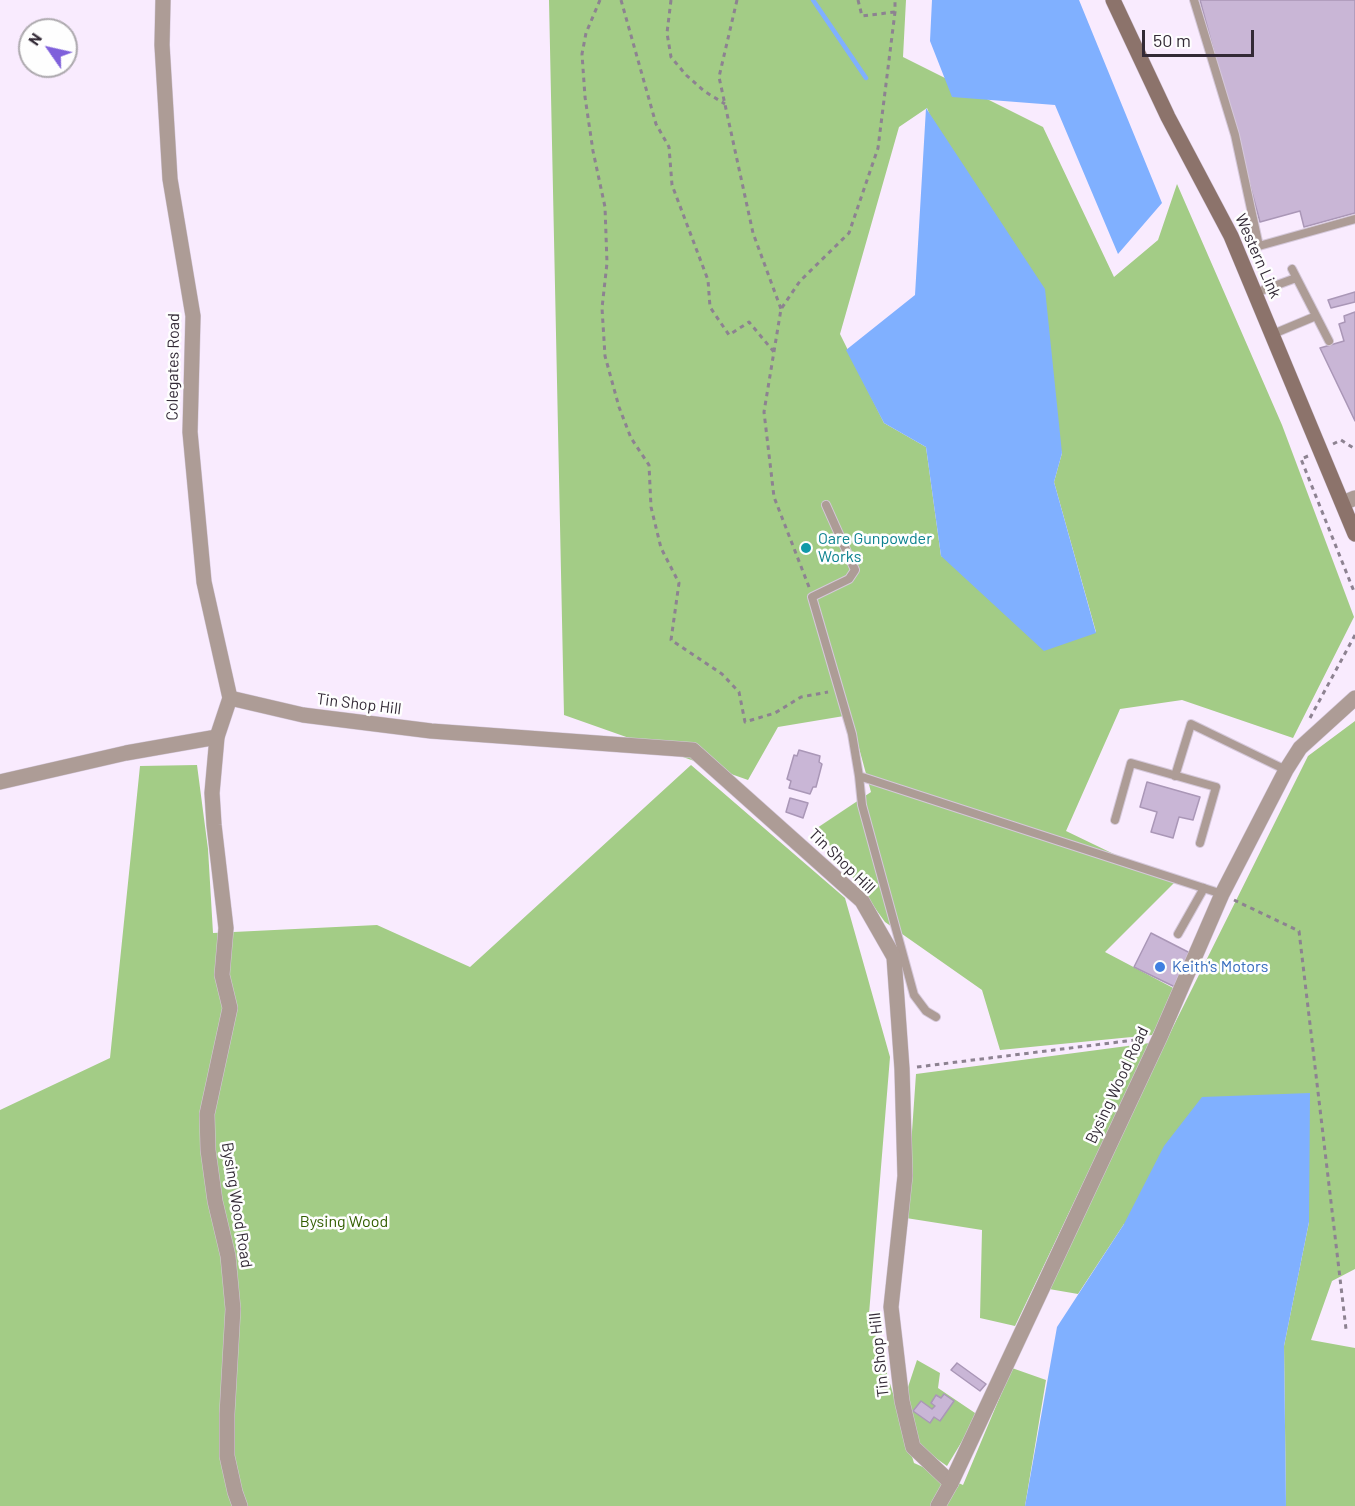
<!DOCTYPE html>
<html>
<head>
<meta charset="utf-8">
<style>
	body { margin:0 }
	#map { position:relative; width:1355px; height:1506px; overflow:hidden; background:#f9ebfe; font-family:Barlow,sans-serif }
	canvas { display:block }
	.north { position:absolute; left:18px; top:18px; width:60px; height:60px; box-sizing:border-box; background:#fefefe; border:2px solid #ada9ae; border-radius:50%; rotate:304deg; font-size:16px; font-weight:700; line-height:24px; text-align:center; color:#332a36 }
	.north::after { content:''; display:block; margin:auto; width:21px; height:27px; background:#7f60db; clip-path:polygon(50% 0,100% 100%,50% 72%,0 100%) }
	.scale { position:absolute; left:1142px; top:30px; width:112px; height:27px; box-sizing:border-box; border:3px solid #332a36; border-top:0; padding-left:8px; font-size:18px; line-height:21px; white-space:nowrap; color:#332a36; -webkit-text-stroke:4px #fefefe; paint-order:stroke }
</style>
</head>
<body>
<div id="map">
<canvas width="1355" height="1506"></canvas>
<div class="north">N</div>
<div class="scale">50 m</div>
</div>
<script>
const context = document.querySelector('canvas').getContext('2d');
context.lineJoin = 'round';
function fill(path, color) {
  context.fillStyle = color;
  context.fill(path, 'evenodd');
}
function poly(rows) {
  const path = new Path2D();
  for (const r of rows) {
    path.moveTo(r[0], r[1]);
    for (let i = 2; i < r.length; i += 2) path.lineTo(r[i], r[i + 1]);
  }
  return path;
}
function trace(path, color, width, dash) {
  context.strokeStyle = color;
  context.lineWidth = width;
  context.lineCap = dash ? 'butt' : 'round';
  context.setLineDash(dash || []);
  context.stroke(path);
}
function label(font, color, halo, rows, align = 'center') {
  context.font = font + ' Barlow,sans-serif';
  context.lineWidth = 5;
  context.setLineDash([]);
  context.textBaseline = 'middle';
  context.strokeStyle = halo;
  context.fillStyle = color;
  for (const [text, x, y, turn = 0] of rows) {
    context.save();
    context.translate(x, y);
    context.rotate((+turn || 0) * Math.PI / 180);
    context.textAlign = isNaN(turn) ? turn : align;
    if (halo) context.strokeText(text, 0, 0);
    context.fillText(text, 0, 0);
    context.restore();
  }
}
fill(poly([
	[549,0,906,0,903,57,1043,127,1114,277,1158,240,1177,184,1282,425,1354,617,1293,738,1182,700,1120,709,1066,831,1174,883,1105,952,1177,990,1152,1035,1000,1050,982,990,885,922,817,828,871,792,850,715,778,727,748,780,564,715],
	[927,108,1062,453,1054,482,1096,632,941,556,926,447,884,423,840,334,899,127],
	[1355,721,1355,1269,1332,1281,1311,1340,1355,1348,1355,1506,1286,1506,1284,1346,1309,1222,1124,1224,1078,1294,1049,1289,1167,1039,1308,756],
	[197,765,208,849,213,933,377,925,470,967,691,765,845,898,890,1057,869,1314,914,1463,963,1485,1012,1368,1046,1380,1025,1506,0,1506,0,1110,110,1058,140,766],
	[1150,1043,1015,1326,980,1318,982,1230,906,1218,916,1074],
	[917,1360,940,1373,938,1388,978,1415,947,1466,916,1444,905,1396]
]), '#a3cc86');
fill(poly([
	[932,0,1079,0,1162,203,1118,254,1055,105,952,97,930,41],
	[926,108,1045,289,1062,453,1054,482,1096,633,1044,651,941,556,926,447,884,423,846,350,915,295],
	[1310,1093,1309,1222,1284,1346,1286,1506,1025,1506,1057,1327,1124,1224,1164,1146,1202,1097]
]), '#80b0ff');
trace(poly([
	[813,0,866,78]
]), '#80b0ff', 4.5);
const building = poly([
	[1200,0,1355,0,1355,213,1304,227,1300,211,1260,222,1200,0],
	[1355,292,1355,302,1331,308,1328,300,1355,292],
	[1355,312,1355,421,1320,348,1344,341,1339,324,1345,322,1344,316,1355,312],
	[799,750,820,756,819,762,822,764,816,787,813,787,810,794,789,788,791,781,787,779,794,755,797,756,799,750],
	[1147,782,1200,797,1193,820,1179,817,1173,838,1151,832,1157,812,1140,807,1147,782],
	[790,798,808,803,803,818,786,812,790,798],
	[1151,933,1192,954,1175,987,1134,967,1151,933],
	[957,1363,986,1384,980,1391,951,1370,957,1363],
	[944,1394,954,1401,940,1421,934,1417,930,1423,913,1411,921,1401,932,1409,935,1406,931,1403,936,1395,941,1398,944,1394]
]);
fill(building, '#c9b6d6');
trace(building, '#aa97b7', 1.5);
const service = poly([
	[1194,0,1235,135,1259,246,1355,219],
	[1292,269,1329,341],
	[1255,293,1296,278],
	[1273,334,1316,316],
	[826,505,855,570,849,579,812,597,852,734,859,776,1222,894],
	[859,776,862,805,914,995,926,1011,936,1017],
	[1175,776,1191,724,1286,770],
	[1115,820,1131,763,1216,787,1200,843],
	[1178,934,1204,888]
]);
const minor = poly([
	[230,698,303,715,431,731,693,750,862,901,894,957,902,1069,905,1176,891,1307,902,1401,913,1447,951,1483],
	[0,782,126,753,217,737]
]);
const tertiary = poly([
	[163,0,162,45,170,179,193,316,190,432,204,582,230,698,217,737,212,793,214,825,226,928,222,975,230,1008,207,1114,208,1150,215,1201,228,1256,233,1309,227,1414,227,1456,235,1492,240,1506],
	[1343,503,1355,498],
	[938,1506,951,1483,1160,1037,1222,894,1286,770,1300,748,1355,698]
]);
const secondary = poly([
	[1113,0,1168,117,1231,236,1355,534]
]);
trace(service, '#d5c8da', 10);
trace(minor, '#d5c8da', 16);
trace(tertiary, '#d5c8da', 16);
trace(secondary, '#d5c8da', 16);
trace(poly([
	[600,0,586,33,582,54,585,97,593,151,605,207,607,263,602,308,605,356,619,407,631,438,649,465,651,507,661,548,679,583,671,640,722,674,739,692,745,722,775,713,801,697,828,692],
	[621,0,656,124,669,147,672,185,708,280,710,307,729,335,749,322,774,352],
	[671,0,667,33,671,57,686,75,704,91,725,104],
	[737,0,719,77,753,233,781,309],
	[858,0,862,16,895,12],
	[1333,444,1341,440,1355,449],
	[1308,456,1301,459,1355,594],
	[809,587,774,497,764,412,781,309,800,281,849,233,878,148,895,12,895,0],
	[1310,718,1355,635],
	[1234,900,1299,931,1346,1329],
	[917,1067,1143,1039]
]), '#8d8291', 3, [4.5, 4.5]);
trace(service, '#ad9c96', 8);
trace(minor, '#ad9c96', 15);
trace(tertiary, '#ad9c96', 15);
trace(secondary, '#8c736b', 15);
for (const [x, y, r, color] of [
	[806,548,6,"#0f9aa8"],
	[1160,967,6,"#3f7fe0"]
]) {
  const dot = new Path2D();
  dot.arc(x, y, r, 0, 2 * Math.PI);
  context.fillStyle = color;
  context.fill(dot);
  trace(dot, '#fefefe', 2);
}
label('16px', '#332a36', '#fefefe', [
	["Western Link",1258,256,66],
	["Colegates Road",173,367,-89],
	["Tin Shop Hill",359,704,7],
	["Tin Shop Hill",842,861,44],
	["Bysing Wood Road",1117,1085,-65],
	["Bysing Wood Road",237,1205,81],
	["Tin Shop Hill",879,1355,-96]
]);
label('16px', '#0d838f', '#fefefe', [
	["Oare Gunpowder",818,539],
	["Works",818,557]
], 'left');
label('16px', '#366cbe', '#fefefe', [
	["Keith's Motors",1172,967]
], 'left');
label('16px', '#325e00', '#fefefe', [
	["Bysing Wood",344,1222]
]);
</script>
</body>
</html>
